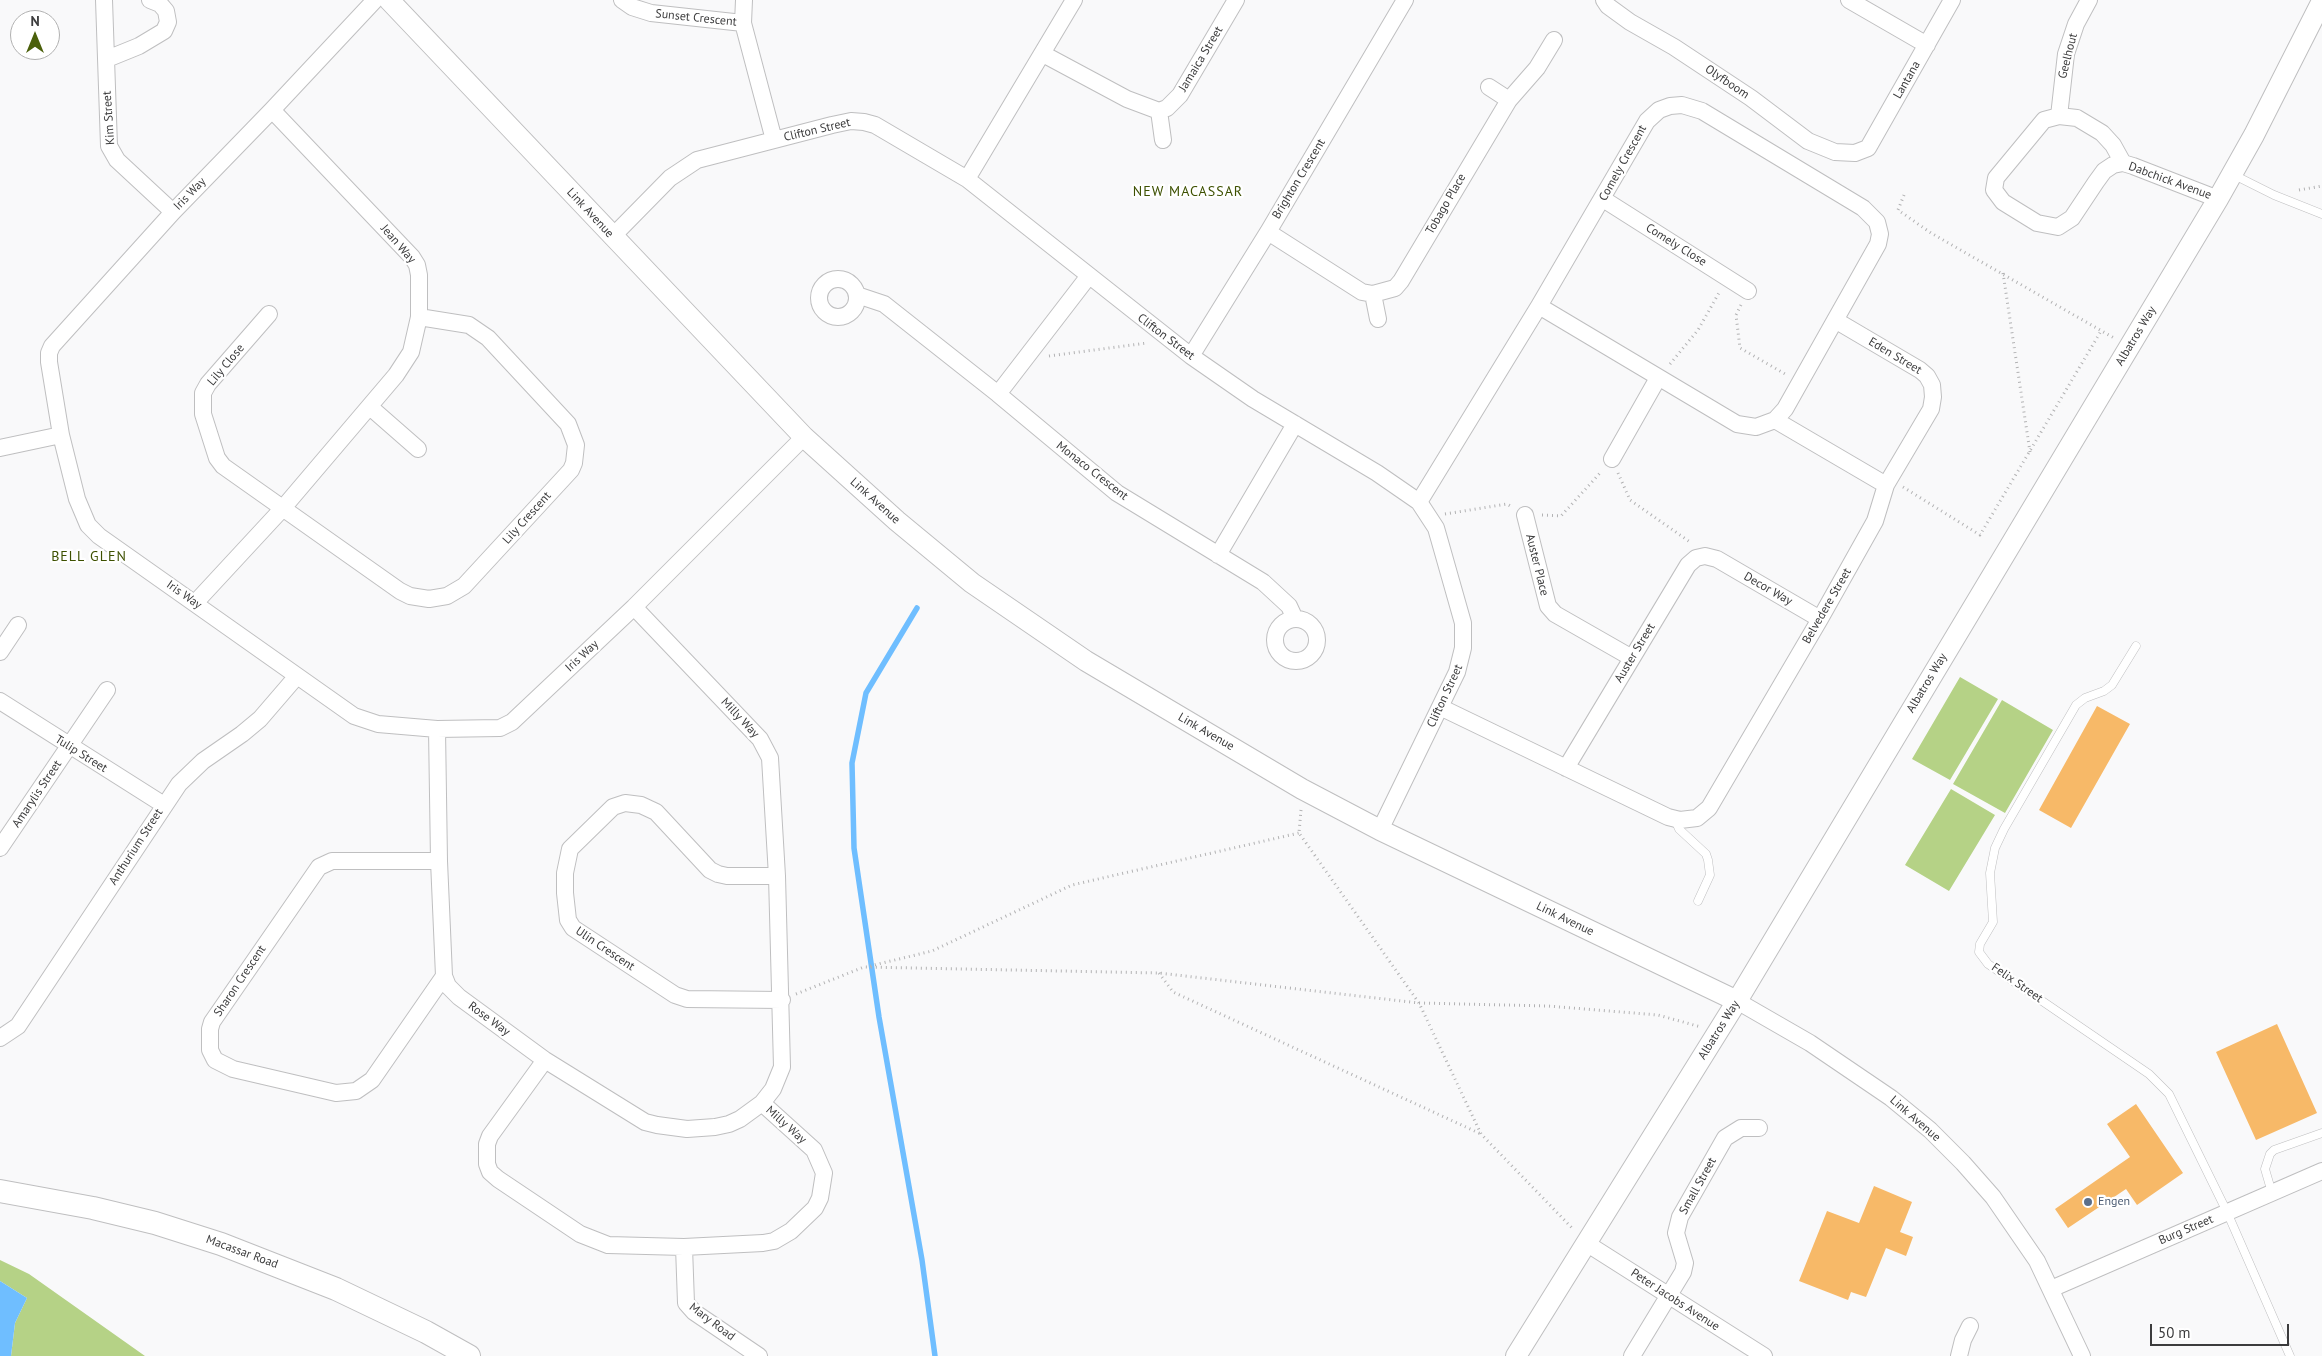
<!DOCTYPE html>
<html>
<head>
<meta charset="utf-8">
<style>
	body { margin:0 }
	#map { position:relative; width:2322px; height:1356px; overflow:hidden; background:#f9f9fa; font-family:"PT Sans",sans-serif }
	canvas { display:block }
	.north { position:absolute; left:10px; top:10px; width:50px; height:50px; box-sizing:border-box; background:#fff; border:1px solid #b1b1b1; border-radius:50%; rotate:0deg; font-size:14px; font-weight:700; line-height:20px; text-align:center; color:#3c3c3d }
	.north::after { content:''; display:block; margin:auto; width:18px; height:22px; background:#4b600b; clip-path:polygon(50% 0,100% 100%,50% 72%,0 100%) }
	.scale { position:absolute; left:2150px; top:1324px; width:139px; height:22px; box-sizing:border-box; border:2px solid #3c3c3d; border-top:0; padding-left:6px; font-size:15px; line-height:18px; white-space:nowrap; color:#3c3c3d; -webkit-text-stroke:4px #fff; paint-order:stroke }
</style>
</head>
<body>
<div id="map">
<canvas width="2322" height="1356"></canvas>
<div class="north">N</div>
<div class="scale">50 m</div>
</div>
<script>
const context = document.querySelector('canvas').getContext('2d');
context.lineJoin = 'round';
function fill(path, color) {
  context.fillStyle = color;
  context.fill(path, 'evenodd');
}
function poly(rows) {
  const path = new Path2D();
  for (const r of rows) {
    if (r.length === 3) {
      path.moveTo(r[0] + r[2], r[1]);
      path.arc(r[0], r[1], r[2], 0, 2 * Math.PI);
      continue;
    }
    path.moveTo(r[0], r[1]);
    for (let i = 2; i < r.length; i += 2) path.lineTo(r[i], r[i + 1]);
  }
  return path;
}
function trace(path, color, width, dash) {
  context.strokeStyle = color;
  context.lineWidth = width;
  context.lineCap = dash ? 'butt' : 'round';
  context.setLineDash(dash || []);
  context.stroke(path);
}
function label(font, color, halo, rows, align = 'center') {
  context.font = font + ' "PT Sans",sans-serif';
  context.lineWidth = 4.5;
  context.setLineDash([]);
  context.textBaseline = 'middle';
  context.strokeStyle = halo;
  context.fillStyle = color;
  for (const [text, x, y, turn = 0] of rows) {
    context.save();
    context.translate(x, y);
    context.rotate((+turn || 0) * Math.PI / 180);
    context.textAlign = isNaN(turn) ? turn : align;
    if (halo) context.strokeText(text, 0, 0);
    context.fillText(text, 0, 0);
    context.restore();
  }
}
fill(poly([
	[1960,677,1998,699,1950,780,1912,759],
	[2002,700,2053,730,2005,813,1953,784],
	[1951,789,1995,815,1949,891,1905,865],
	[0,1260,29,1274,145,1356,11,1356,15,1323,27,1298,0,1281]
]), '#b5d286');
fill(poly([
	[0,1281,27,1298,15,1323,11,1356,0,1356]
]), '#6fbeff');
trace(poly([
	[917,608,866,693,852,763,854,848,879,1017,922,1260,935,1356]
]), '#6fbeff', 5.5);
fill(poly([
	[2097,706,2130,724,2071,828,2039,810],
	[2277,1024,2317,1113,2256,1140,2216,1052],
	[2136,1104,2183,1173,2137,1205,2126,1189,2068,1228,2055,1209,2130,1157,2107,1124],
	[1874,1186,1912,1202,1900,1232,1913,1237,1906,1256,1886,1248,1866,1297,1851,1292,1848,1300,1799,1281,1827,1211,1859,1223]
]), '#f7b968');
const service = poly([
	[2232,174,2274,195,2322,214],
	[2136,646,2112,685,2104,691,2085,698,2076,705,2004,829,1995,848,1990,873,1993,922,1980,944,1979,952,1988,964,2149,1074,2169,1094,2227,1212,2290,1356],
	[1675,820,1679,829,1706,854,1708,860,1710,875,1698,901],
	[2272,1193,2265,1169,2270,1154,2274,1150,2322,1133]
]);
const minor = poly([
	[104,0,109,146,117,160,173,212],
	[375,0,272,110,173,212,52,346,49,353,49,362,61,435,77,499,88,525,99,536,354,716,378,724,437,729,500,728,512,722,634,607,804,437],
	[622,0,632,7,651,13,743,23],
	[744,0,743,23,774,140],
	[1604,0,1608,6,1630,22,1674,47,1751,98,1808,141,1835,152,1855,153,1868,148,1952,0],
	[1849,0,1927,45],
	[1043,54,1127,99,1159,111,1167,108,1180,95,1236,0],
	[107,59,139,46,164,31,168,22,166,11,160,4,150,0],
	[1489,87,1509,100],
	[1159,111,1163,140],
	[2059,116,2066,54,2076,24,2089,0],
	[2123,163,2113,145,2102,133,2077,118,2059,116,2044,120,1996,178,1994,190,2003,202,2037,223,2058,227,2072,218,2096,182,2104,171,2113,165,2123,163,2133,166,2218,199],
	[967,179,1074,0],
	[1603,199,1748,291],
	[1268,232,1362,292,1373,294,1395,288,1401,281,1509,100,1537,68,1554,40],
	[612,237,670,178,697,160,832,125,851,121,864,122,875,125,967,179,1191,356,1253,399,1377,473,1419,502,1436,528,1442,549,1463,623,1463,648,1457,672,1380,830],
	[838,298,19],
	[1373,294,1378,319],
	[857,295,884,304,998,394,1117,493,1263,582,1289,606,1295,619],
	[269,314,208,384,203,393,203,414,217,458,223,466,400,591,410,596,429,599,447,596,464,586,571,470,574,463,576,445,568,424,488,338,469,325,419,317],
	[1835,320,1920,370,1927,376,1932,385,1933,397,1931,409,1886,485],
	[1191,356,1268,232,1405,0],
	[998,394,1088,277],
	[370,407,418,449],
	[0,448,61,435],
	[1612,459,1658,378],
	[1419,502,1539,306,1647,121,1659,110,1670,106,1682,105,1702,111,1863,208,1877,222,1880,234,1878,244,1785,409,1775,420],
	[1525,515,1548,606,1555,614,1632,658],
	[1218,555,1295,424],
	[195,603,283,508,396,375,411,352,419,317,419,275,417,265,412,257,272,110],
	[1296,640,21],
	[0,652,18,625],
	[0,701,164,805],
	[1440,707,1668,817,1680,820,1697,818,1709,808,1820,619,1875,521,1886,485,1775,420,1756,427,1737,424,1539,306],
	[437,729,439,861,444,976,448,986,459,997,545,1060,645,1122,657,1125,687,1129,715,1127,729,1124,740,1119,762,1103,773,1089,782,1067,777,876,770,758,760,739,634,607],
	[1566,768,1688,565,1696,558,1705,556,1717,559,1820,619],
	[0,848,107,690],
	[439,861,332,861,319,867,212,1022,210,1029,210,1050,215,1060,233,1069,336,1093,356,1091,372,1080,444,976],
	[777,876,727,876,718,874,710,870,656,812,641,805,625,803,613,807,570,849,565,873,565,893,568,920,573,928,675,995,687,999,782,1000],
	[1737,1001,1810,1043,1891,1098,1930,1130,1963,1163,1993,1197,2037,1261,2082,1356],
	[0,1038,18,1026,179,784,203,761,242,734,260,719,297,676],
	[545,1060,490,1136,487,1144,487,1164,490,1172,498,1179,580,1234,608,1245,684,1247,763,1243,774,1241,791,1231,815,1208,820,1198,824,1173,814,1150,762,1103],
	[1586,1243,1764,1356],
	[684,1247,686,1303,694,1312,759,1356],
	[2051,1289,2322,1171],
	[1632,1356,1683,1272,1685,1263,1676,1233,1680,1217,1725,1138,1741,1128,1759,1128],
	[1959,1356,1963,1340,1970,1326]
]);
const tertiary = poly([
	[389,0,804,437,897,521,972,583,1086,661,1302,789,1380,830,1737,1001],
	[1516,1356,1737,1001,2218,199,2254,135,2322,1]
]);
const secondary = poly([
	[0,1191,93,1208,155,1223,221,1244,336,1289,426,1332,469,1356]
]);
trace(service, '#bfbfc0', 9);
trace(minor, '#bfbfc0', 18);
trace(tertiary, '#bfbfc0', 22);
trace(secondary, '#bfbfc0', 24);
trace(poly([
	[2299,190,2322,186],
	[1904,195,1898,210,1931,233,2114,338],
	[2003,273,2030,452],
	[1741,305,1736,315,1740,348,1787,375],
	[1049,356,1147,343],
	[1670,364,1698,330,1720,291],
	[1618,473,1630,500,1690,542],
	[1903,487,1980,535,2101,331],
	[1445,514,1507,504,1512,507],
	[1542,515,1561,516,1601,472],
	[1301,810,1299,833,1419,1003,1481,1134,1574,1230],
	[870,966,932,951,1072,885,1299,833],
	[1159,973,1173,992,1481,1134],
	[796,994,864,967,1159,973,1419,1003,1548,1006,1658,1015,1701,1027]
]), '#b2b2b3', 3, [1, 4]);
trace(service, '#fff', 8);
trace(minor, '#fff', 16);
trace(tertiary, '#fff', 20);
trace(secondary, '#fff', 22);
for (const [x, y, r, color] of [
	[2088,1202,5,"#5c6f8a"]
]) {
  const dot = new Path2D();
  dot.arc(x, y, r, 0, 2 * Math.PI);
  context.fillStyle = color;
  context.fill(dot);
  trace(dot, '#fff', 2);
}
label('12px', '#3c3c3d', '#fff', [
	["Sunset Crescent",696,18,6],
	["Geelhout",2068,56,-76],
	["Jamaica Street",1201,59,-59],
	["Lantana",1907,80,-60],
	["Olyfboom",1727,82,34],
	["Kim Street",109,118,-94],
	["Clifton Street",817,130,-13],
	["Comely Crescent",1623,163,-61],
	["Brighton Crescent",1299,179,-59],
	["Dabchick Avenue",2170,181,20],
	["Iris Way",190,194,-46],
	["Tobago Place",1446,204,-60],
	["Link Avenue",590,213,47],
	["Jean Way",398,244,49],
	["Comely Close",1676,245,32],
	["Albatros Way",2136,336,-59],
	["Clifton Street",1166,337,37],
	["Eden Street",1895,356,31],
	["Lily Close",226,365,-50],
	["Monaco Crescent",1092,471,38],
	["Link Avenue",875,501,42],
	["Lily Crescent",527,518,-48],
	["Auster Place",1537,565,76],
	["Decor Way",1768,589,30],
	["Iris Way",184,595,35],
	["Belvedere Street",1827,606,-60],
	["Auster Street",1635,653,-59],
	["Iris Way",582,656,-43],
	["Albatros Way",1927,683,-59],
	["Clifton Street",1445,696,-65],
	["Milly Way",740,718,47],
	["Link Avenue",1206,732,30],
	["Tulip Street",81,754,32],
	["Amarylis Street",37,794,-56],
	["Anthurium Street",136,847,-57],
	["Link Avenue",1565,919,26],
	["Ulin Crescent",605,949,34],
	["Sharon Crescent",240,981,-56],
	["Felix Street",2017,983,35],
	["Rose Way",489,1019,36],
	["Albatros Way",1719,1030,-58],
	["Link Avenue",1915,1119,41],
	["Milly Way",786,1125,42],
	["Small Street",1698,1186,-61],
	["Burg Street",2186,1230,-23],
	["Macassar Road",242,1252,20],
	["Peter Jacobs Avenue",1675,1300,33],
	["Mary Road",712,1322,37]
]);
label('12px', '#4e5e75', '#fff', [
	["Engen",2098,1202]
], 'left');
context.letterSpacing = '1px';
label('14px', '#3d5000', '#fff', [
	["NEW MACASSAR",1188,192],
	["BELL GLEN",89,557]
]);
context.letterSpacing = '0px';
</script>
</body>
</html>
